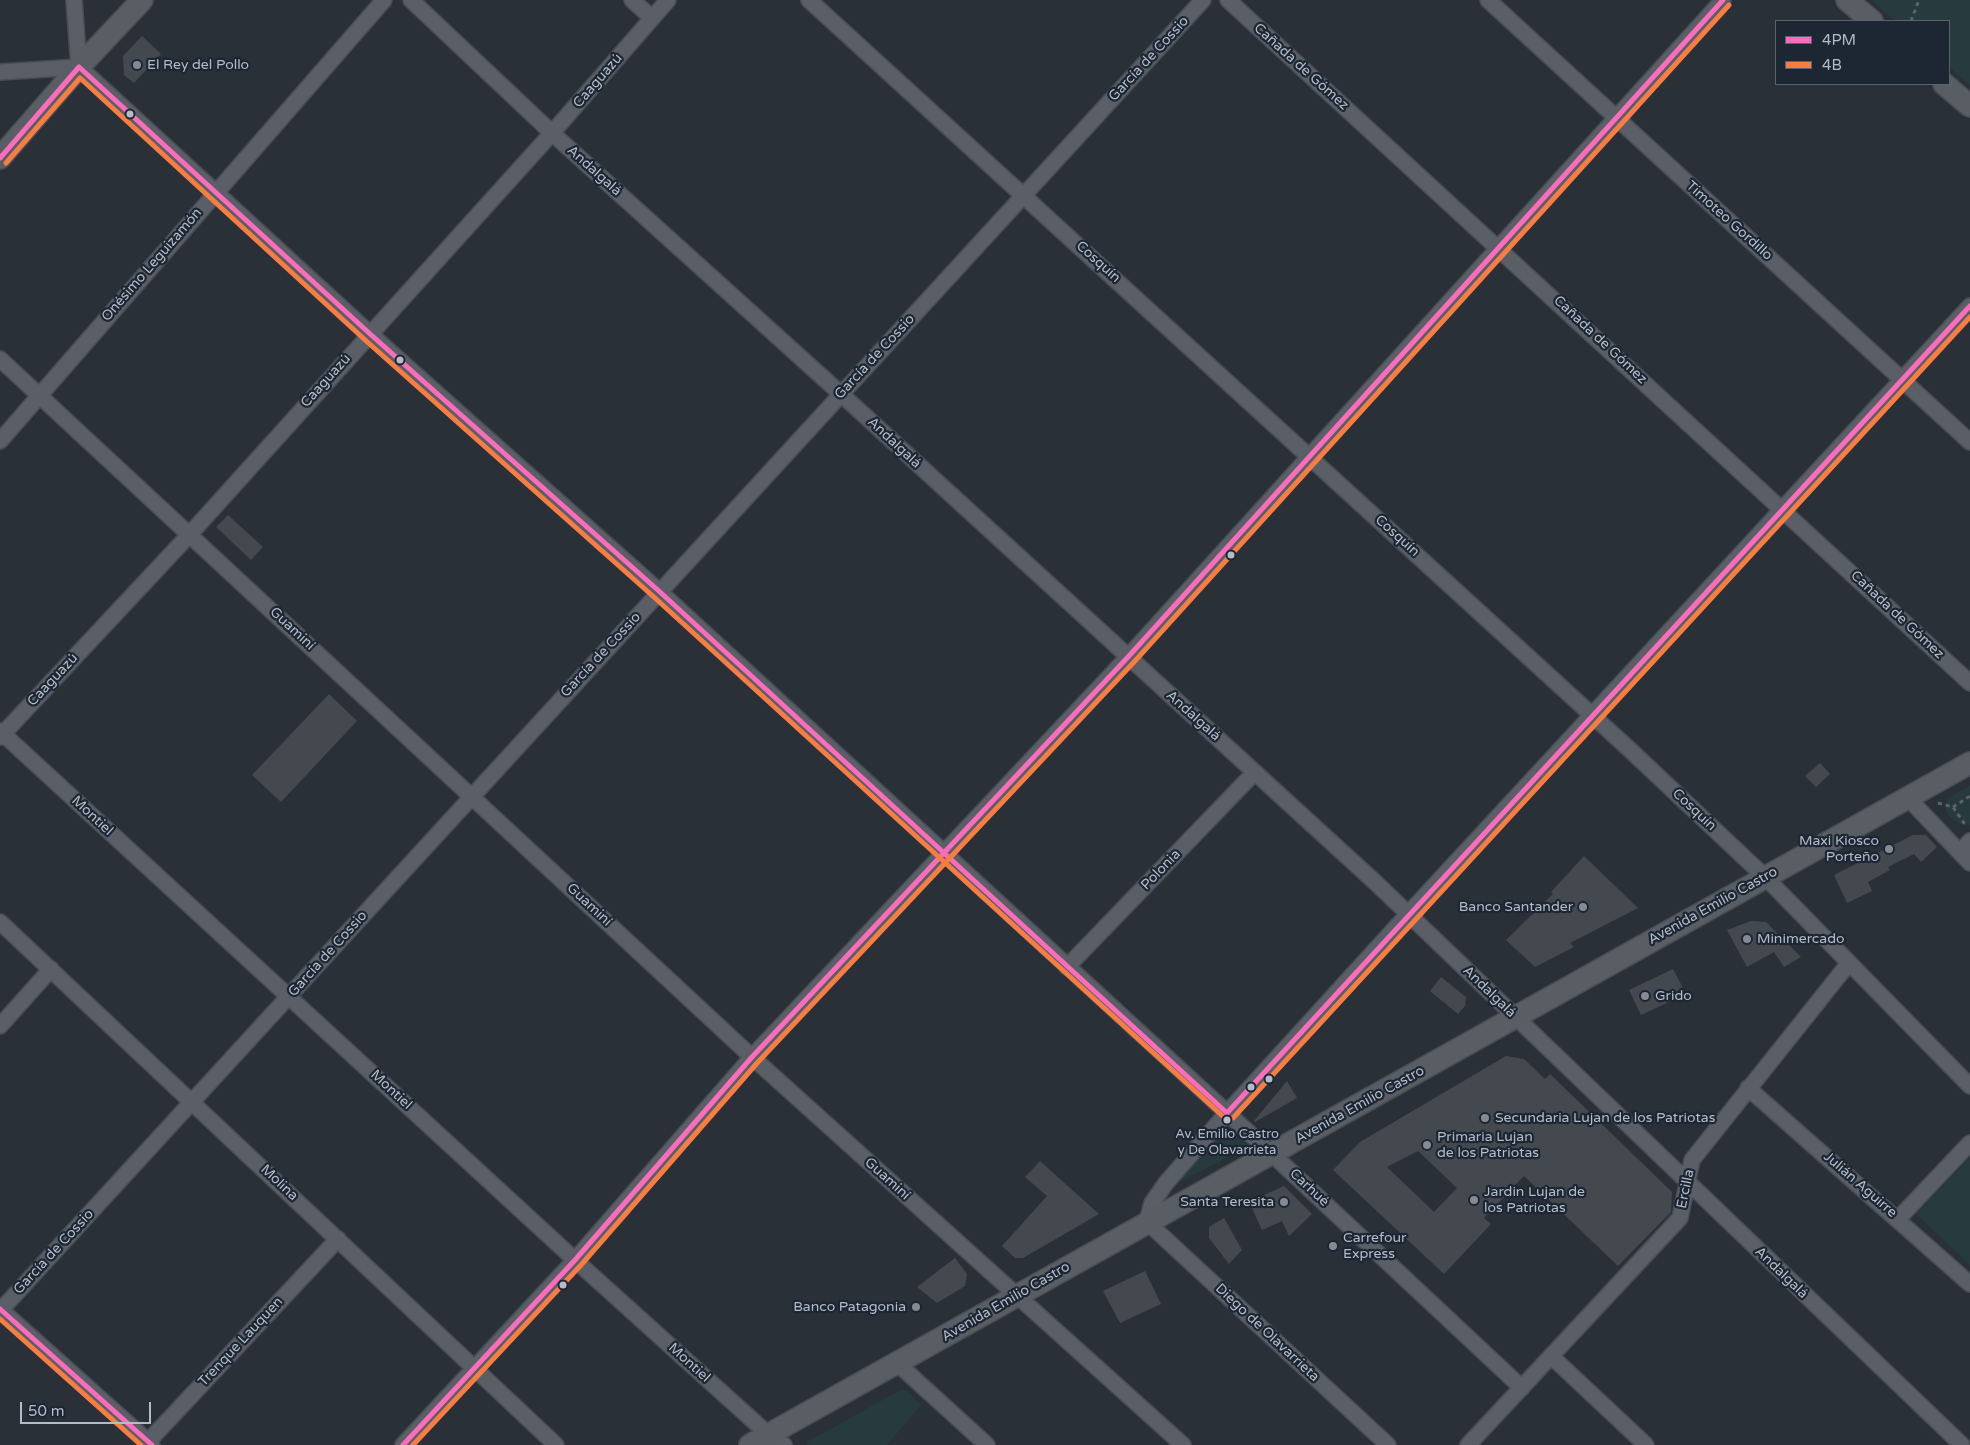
<!DOCTYPE html>
<html>
<head>
<meta charset="utf-8">
<style>
	body { margin:0 }
	#map { position:relative; width:1970px; height:1445px; overflow:hidden; background:#2a3038; font-family:"Varela Round",sans-serif }
	canvas { display:block }
	.legend { position:absolute; left:1775px; top:20px; width:175px; height:65px; box-sizing:border-box; background:#1d2633; border:1px solid #59626f; margin:0; padding:6px 9px; list-style:none; font-size:15px; color:#b4bcc9 }
	.legend li { display:flex; align-items:center; gap:10px; height:25px }
	.legend b { width:25px; border:1px solid #59626f }
	.scale { position:absolute; left:20px; top:1402px; width:131px; height:22px; box-sizing:border-box; border:2px solid #b4bcc9; border-top:0; padding-left:6px; font-size:15px; line-height:18px; white-space:nowrap; color:#b4bcc9; -webkit-text-stroke:4px #1d2633; paint-order:stroke }
</style>
</head>
<body>
<div id="map">
<canvas width="1970" height="1445"></canvas>
<ul class="legend">
<li><b style="height:6px;background:#fb6dba"></b>4PM</li>
<li><b style="height:6px;background:#f77d43"></b>4B</li>
</ul>
<div class="scale">50 m</div>
</div>
<script>
const context = document.querySelector('canvas').getContext('2d');
context.lineJoin = 'round';
function fill(path, color) {
  context.fillStyle = color;
  context.fill(path, 'evenodd');
}
function poly(rows) {
  const path = new Path2D();
  for (const r of rows) {
    path.moveTo(r[0], r[1]);
    for (let i = 2; i < r.length; i += 2) path.lineTo(r[i], r[i + 1]);
  }
  return path;
}
function trace(path, color, width, dash) {
  context.strokeStyle = color;
  context.lineWidth = width;
  context.lineCap = dash ? 'butt' : 'round';
  context.setLineDash(dash || []);
  context.stroke(path);
}
function label(font, color, halo, rows, align = 'center') {
  context.font = font + ' "Varela Round",sans-serif';
  context.lineWidth = 4.5;
  context.setLineDash([]);
  context.textBaseline = 'middle';
  context.strokeStyle = halo;
  context.fillStyle = color;
  for (const [text, x, y, turn = 0] of rows) {
    context.save();
    context.translate(x, y);
    context.rotate((+turn || 0) * Math.PI / 180);
    context.textAlign = isNaN(turn) ? turn : align;
    if (halo) context.strokeText(text, 0, 0);
    context.fillText(text, 0, 0);
    context.restore();
  }
}
fill(poly([
	[1871,0,1970,0,1970,85,1949,67,1949,21,1895,21],
	[1970,785,1970,825,1964,825,1954,821,1948,816,1945,806,1947,799],
	[1226,1126,1249,1146,1178,1183],
	[1970,1157,1970,1265,1916,1214],
	[906,1390,921,1405,887,1445,806,1445,807,1442,899,1391]
]), '#273a3e');
fill(poly([
	[142,36,161,54,134,83,124,75,123,56],
	[228,515,263,547,251,560,216,527],
	[329,694,357,721,281,802,252,775],
	[1820,763,1830,774,1816,787,1805,776],
	[1913,835,1926,835,1937,847,1921,862,1914,854,1888,867,1890,870,1868,882,1872,891,1847,903,1834,875],
	[1584,856,1638,908,1570,943,1574,947,1535,967,1506,940,1553,894,1551,892],
	[1751,921,1766,922,1801,957,1784,967,1774,952,1747,967,1727,930],
	[1673,969,1686,994,1641,1015,1629,990],
	[1441,977,1466,997,1465,1006,1458,1014,1430,991],
	[1506,1056,1524,1059,1545,1079,1550,1074,1672,1192,1671,1212,1618,1266,1524,1176,1484,1218,1491,1224,1444,1274,1333,1170,1360,1142],
	[1418,1151,1457,1188,1434,1212,1387,1167],
	[1287,1081,1297,1098,1255,1122,1254,1121],
	[1040,1161,1099,1214,1023,1258,1015,1258,1002,1246,1047,1196,1025,1177],
	[1284,1186,1312,1214,1289,1236,1282,1221,1262,1230,1249,1202],
	[1224,1218,1242,1250,1229,1264,1209,1238,1209,1227],
	[955,1258,967,1274,965,1286,937,1303,917,1287],
	[1145,1271,1161,1304,1120,1323,1103,1291]
]), '#444950');
const street = poly([
	[74,0,79,67,369,333,660,592,1272,1154,1522,1388],
	[411,0,552,133,841,394,1376,883,1962,1445],
	[632,0,652,18],
	[809,0,1628,748,1765,877,1970,1086],
	[1228,0,1970,683],
	[1488,0,1970,442],
	[0,72,79,67],
	[0,359,752,1057,1183,1445],
	[0,441,384,0],
	[0,731,575,1260,769,1435,784,1445],
	[0,737,190,534,552,133,668,0],
	[1908,798,1970,863],
	[1960,852,1970,841],
	[0,922,556,1445],
	[1067,967,1255,772],
	[0,1026,51,969],
	[1748,1088,1970,1284],
	[1898,1219,1970,1143],
	[0,1309,152,1445],
	[0,1311,1203,0],
	[1551,1356,1646,1445],
	[898,1364,987,1445],
	[145,1445,338,1239],
	[403,1445,575,1260,752,1057,1128,657,1723,0],
	[1388,1445,1147,1222,1152,1203,1166,1183,1227,1113,1408,914,1970,306],
	[1468,1445,1680,1218,1692,1160,1849,963]
]);
const secondary = poly([
	[1847,0,1872,21],
	[1944,84,1970,106],
	[0,158,79,67,142,0],
	[750,1445,1970,763]
]);
trace(street, '#484c53', 18);
trace(secondary, '#484c53', 24);
trace(poly([
	[1911,21,1919,0],
	[1938,803,1953,807,1966,826],
	[1953,807,1970,796]
]), '#5d636a', 3, [4, 4]);
trace(street, '#5a5e66', 15);
trace(secondary, '#595d64', 21);
trace(poly([
	[0,158,79,67,369,333,660,592,1227,1113,1970,306],
	[0,1309,152,1445],
	[403,1445,575,1260,752,1057,1128,657,1723,0]
]), '#fb6dba', 5);
trace(poly([
	[6,163,80,78,364,339,655,598,1227,1120,1233,1118,1970,317],
	[0,1319,141,1445],
	[413,1445,581,1265,758,1062,1134,662,1729,5]
]), '#f77d43', 5);
for (const [x, y, r, color] of [
	[137,65,5,"#848b96"],
	[130,114,4.5,"#b4bcc9"],
	[400,360,4.5,"#b4bcc9"],
	[1231,555,4.5,"#b4bcc9"],
	[1889,849,5,"#848b96"],
	[1583,907,5,"#848b96"],
	[1747,939,5,"#848b96"],
	[1645,996,5,"#848b96"],
	[1269,1079,4.5,"#b4bcc9"],
	[1251,1087,4.5,"#b4bcc9"],
	[1485,1118,5,"#848b96"],
	[1227,1120,4.5,"#b4bcc9"],
	[1427,1145,5,"#848b96"],
	[1474,1200,5,"#848b96"],
	[1284,1202,5,"#848b96"],
	[1333,1246,5,"#848b96"],
	[563,1285,4.5,"#b4bcc9"],
	[916,1307,5,"#848b96"]
]) {
  const dot = new Path2D();
  dot.arc(x, y, r, 0, 2 * Math.PI);
  context.fillStyle = color;
  context.fill(dot);
  trace(dot, '#1d2633', 2);
}
label('13px', '#b4bcc9', '#1d2633', [
	["Av. Emilio Castro",1227,1135],
	["y De Olavarrieta",1227,1151]
]);
label('14px', '#b4bcc9', '#1d2633', [
	["García de Cossio",1149,59,-47],
	["Cañada de Gómez",1301,67,42],
	["Caaguazú",598,81,-49],
	["Andalgalá",594,171,42],
	["Timoteo Gordillo",1729,221,42],
	["Cosquín",1098,262,42],
	["Onésimo Leguizamón",152,265,-49],
	["Cañada de Gómez",1600,340,43],
	["García de Cossio",875,357,-47],
	["Caaguazú",326,381,-48],
	["Andalgalá",894,443,43],
	["Cosquín",1397,536,42],
	["Cañada de Gómez",1897,615,43],
	["Guaminí",292,629,43],
	["García de Cossio",601,655,-47],
	["Caaguazú",53,680,-47],
	["Andalgalá",1193,716,42],
	["Cosquín",1694,810,43],
	["Montiel",92,816,43],
	["Polonia",1161,870,-46],
	["Guaminí",589,905,43],
	["Avenida Emilio Castro",1713,906,-29],
	["García de Cossio",328,954,-48],
	["Andalgalá",1489,992,44],
	["Montiel",391,1090,43],
	["Avenida Emilio Castro",1360,1105,-29],
	["Guaminí",887,1179,42],
	["Molina",279,1183,43],
	["Julián Aguirre",1860,1185,41],
	["Carhué",1309,1188,43],
	["Ercilla",1686,1189,-78],
	["García de Cossio",54,1252,-47],
	["Andalgalá",1781,1273,44],
	["Avenida Emilio Castro",1006,1302,-30],
	["Diego de Olavarrieta",1267,1333,43],
	["Trenque Lauquen",241,1342,-47],
	["Montiel",689,1363,42]
]);
label('14px', '#b4bcc9', '#1d2633', [
	["El Rey del Pollo",147,65],
	["Maxi Kiosco",1879,841,"right"],
	["Porteño",1879,857,"right"],
	["Banco Santander",1573,907,"right"],
	["Minimercado",1757,939],
	["Grido",1655,996],
	["Secundaria Lujan de los Patriotas",1495,1118],
	["Primaria Lujan",1437,1137],
	["de los Patriotas",1437,1153],
	["Jardin Lujan de",1484,1192],
	["los Patriotas",1484,1208],
	["Santa Teresita",1274,1202,"right"],
	["Carrefour",1343,1238],
	["Express",1343,1254],
	["Banco Patagonia",906,1307,"right"]
], 'left');
</script>
</body>
</html>
